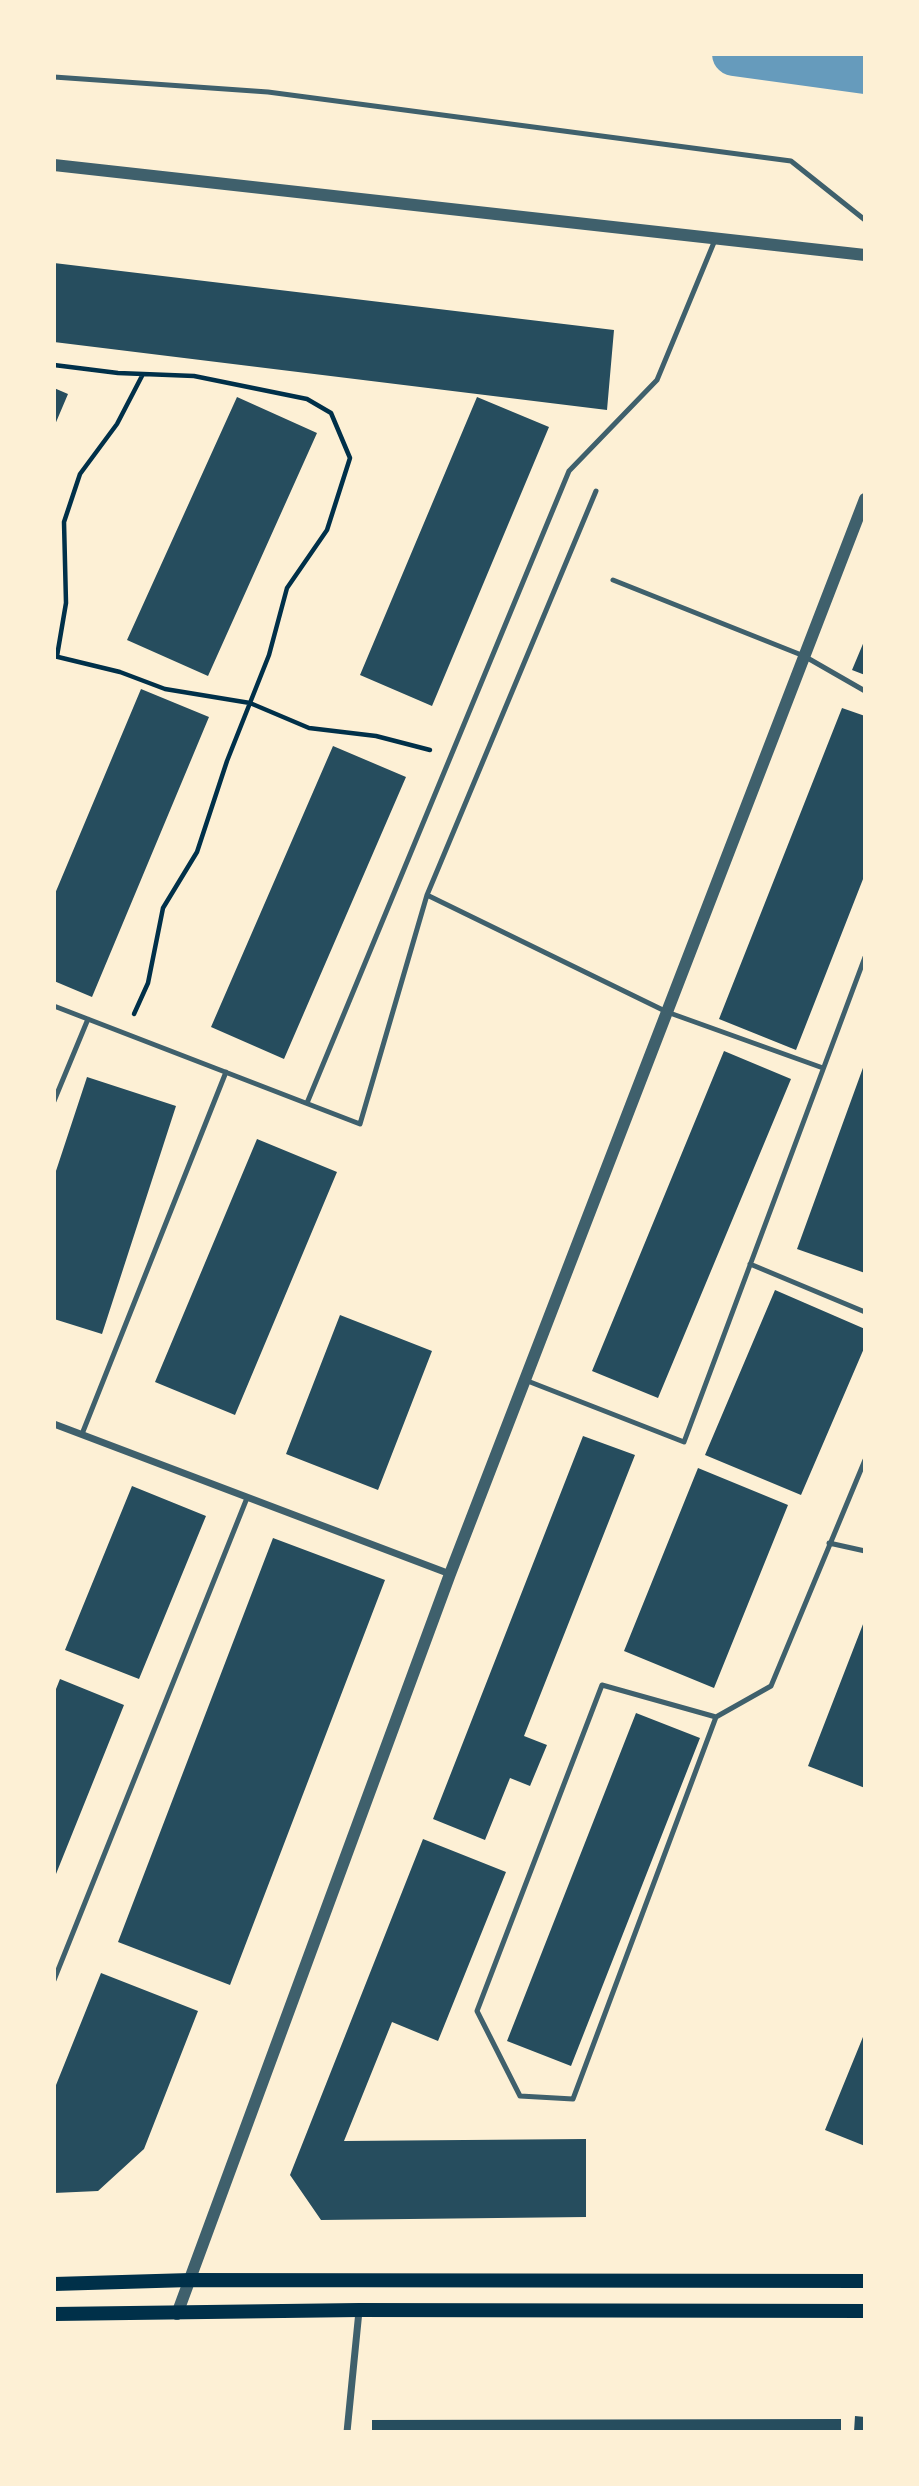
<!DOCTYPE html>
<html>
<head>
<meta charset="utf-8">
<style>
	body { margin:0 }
	#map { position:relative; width:919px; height:2486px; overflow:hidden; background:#fdf0d5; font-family:"DM Sans",sans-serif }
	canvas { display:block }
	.frame { position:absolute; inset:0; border:56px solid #fdf0d5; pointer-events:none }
</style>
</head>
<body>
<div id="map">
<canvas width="919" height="2486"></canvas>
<div class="frame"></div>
</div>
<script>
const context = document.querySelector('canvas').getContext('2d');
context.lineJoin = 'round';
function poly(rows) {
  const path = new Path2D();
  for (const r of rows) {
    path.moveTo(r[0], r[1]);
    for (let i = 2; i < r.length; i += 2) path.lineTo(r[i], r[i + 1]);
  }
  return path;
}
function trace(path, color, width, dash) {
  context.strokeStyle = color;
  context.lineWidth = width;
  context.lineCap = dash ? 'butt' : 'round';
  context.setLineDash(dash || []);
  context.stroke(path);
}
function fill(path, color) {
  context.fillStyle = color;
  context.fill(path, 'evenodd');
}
trace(poly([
	[734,54,865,72]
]), '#669bbc', 44);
fill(poly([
	[54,263,614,330,607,410,54,342],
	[54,388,68,394,54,427],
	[237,397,317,433,208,676,127,640],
	[477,397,549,427,432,706,360,675],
	[865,639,865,675,852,670],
	[141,689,209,717,92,997,54,981,54,896],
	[842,708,865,716,865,874,796,1050,719,1019],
	[333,746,406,777,284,1059,211,1027],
	[724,1051,791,1079,658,1398,592,1371],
	[864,1065,865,1065,865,1273,797,1249],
	[87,1077,176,1106,102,1334,54,1319,54,1177],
	[257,1139,337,1172,235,1415,155,1382],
	[775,1290,865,1329,865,1346,801,1495,705,1455],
	[340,1315,432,1351,378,1490,286,1454],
	[583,1436,635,1455,524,1736,547,1745,530,1786,510,1778,485,1840,433,1819],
	[698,1468,788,1505,714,1688,624,1651],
	[132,1486,206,1516,139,1679,65,1650],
	[273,1538,385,1580,230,1985,118,1942],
	[865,1619,865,1788,808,1766],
	[60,1679,124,1705,54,1879,54,1694],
	[636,1713,700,1738,571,2066,507,2041],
	[423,1839,506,1872,438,2041,392,2022,344,2141,586,2139,586,2217,321,2220,290,2175],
	[101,1973,198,2011,144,2149,98,2191,54,2193,54,2090],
	[865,2032,865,2146,825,2130],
	[855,2416,865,2417,865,2432,854,2432],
	[841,2419,841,2432,372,2432,372,2420]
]), '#264d5e');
trace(poly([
	[54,365,118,373,194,376,307,399,331,413,350,458,327,530,287,588,269,655,227,761,197,852,163,908,148,983,134,1014],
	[54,656,120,672,165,689,250,703,309,728,376,736,430,750],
	[57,656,66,603,64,522,80,474,117,424,143,374]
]), '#003049', 4.5);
trace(poly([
	[54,77,268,92,791,161,865,220],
	[613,580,804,656,865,691],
	[427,895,667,1012,823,1068],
	[54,1006,360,1124,427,895,596,491],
	[54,1101,88,1019],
	[307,1103,569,471,657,380,715,240],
	[750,1264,865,1312],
	[525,1380,684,1442,865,957],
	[82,1434,226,1072],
	[829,1543,865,1551],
	[716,1717,573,2099,520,2096,477,2011,602,1685,716,1717,771,1686,865,1460],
	[54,1980,247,1498]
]), '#3f606c', 5);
trace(poly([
	[54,1424,450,1574],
	[347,2432,359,2311]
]), '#3f606c', 7);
trace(poly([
	[54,165,865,255],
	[177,2314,450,1574,865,499]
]), '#3f606c', 12);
trace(poly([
	[54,2284,190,2280,865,2281],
	[54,2314,359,2310,865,2311]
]), '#003049', 14);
</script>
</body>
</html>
